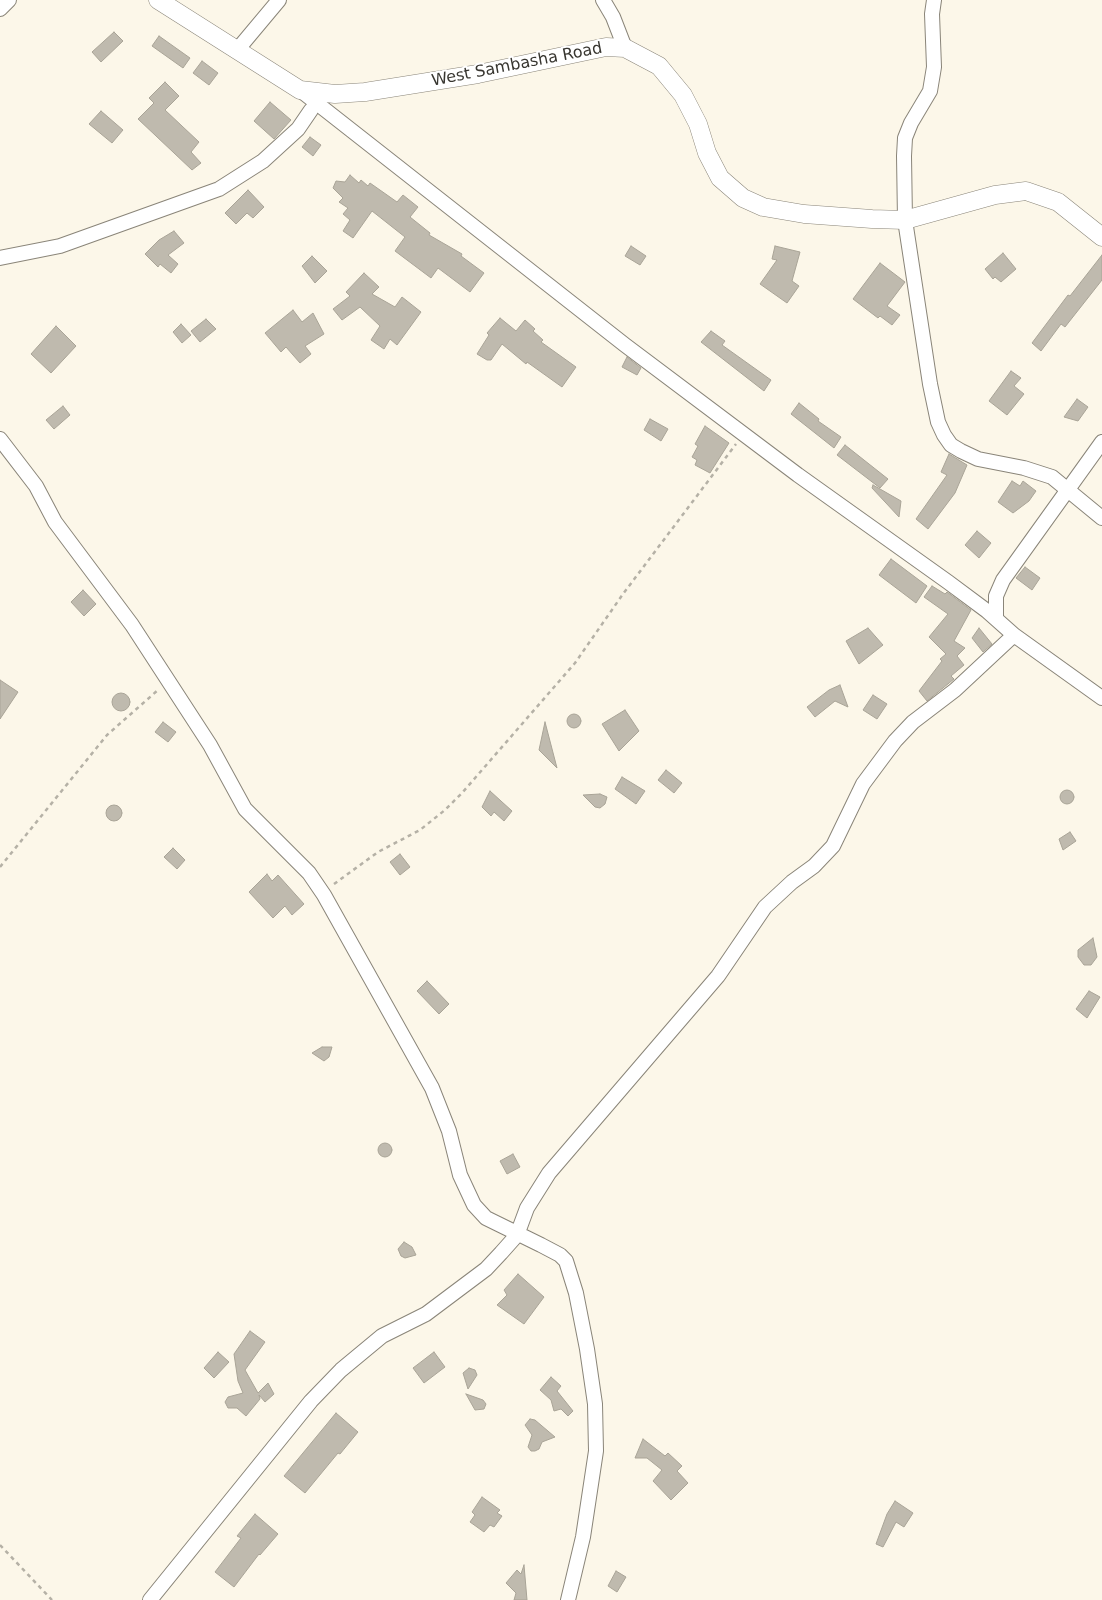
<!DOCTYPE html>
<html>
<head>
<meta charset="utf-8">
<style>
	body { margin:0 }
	canvas { display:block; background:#fcf7e9 }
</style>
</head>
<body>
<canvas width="1102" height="1600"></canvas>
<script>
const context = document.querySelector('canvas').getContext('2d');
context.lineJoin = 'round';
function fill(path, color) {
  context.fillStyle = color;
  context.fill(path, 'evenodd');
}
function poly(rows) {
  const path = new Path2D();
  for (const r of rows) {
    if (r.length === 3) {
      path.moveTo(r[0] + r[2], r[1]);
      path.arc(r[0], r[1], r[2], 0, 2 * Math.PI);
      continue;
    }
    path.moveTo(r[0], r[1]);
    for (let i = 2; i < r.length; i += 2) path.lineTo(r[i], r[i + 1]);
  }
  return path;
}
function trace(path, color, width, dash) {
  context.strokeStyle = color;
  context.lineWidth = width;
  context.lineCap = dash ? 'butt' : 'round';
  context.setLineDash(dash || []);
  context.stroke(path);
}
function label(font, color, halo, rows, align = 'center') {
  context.font = font + ' "DejaVu Sans",sans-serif';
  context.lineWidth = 4;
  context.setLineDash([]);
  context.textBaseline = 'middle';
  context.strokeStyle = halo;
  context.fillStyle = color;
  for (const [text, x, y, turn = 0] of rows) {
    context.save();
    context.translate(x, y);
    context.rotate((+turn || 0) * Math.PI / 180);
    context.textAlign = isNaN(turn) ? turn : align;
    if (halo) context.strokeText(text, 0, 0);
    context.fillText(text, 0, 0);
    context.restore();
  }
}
const building = poly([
	[114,32,123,41,101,62,92,52,114,32],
	[159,36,190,58,183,68,152,46,159,36],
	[202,61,218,73,209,85,193,73,202,61],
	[165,82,179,96,165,110,199,142,191,152,201,163,192,170,138,119,154,103,149,98,165,82],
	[270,102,291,120,274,139,254,121,270,102],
	[101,111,123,130,112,143,89,124,101,111],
	[310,137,321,145,313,156,302,147,310,137],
	[350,175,359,183,361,180,368,186,370,183,397,202,403,195,418,207,410,217,430,233,429,235,462,254,461,256,484,273,470,292,438,268,431,278,395,251,405,237,372,211,353,238,343,231,350,220,343,214,348,208,339,202,343,198,333,188,336,181,345,182,350,175],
	[248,190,264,207,253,218,247,213,236,224,225,213,248,190],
	[174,231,184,243,168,255,178,264,171,273,160,264,158,267,145,254,159,240,174,231],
	[631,246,646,256,640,265,625,256,631,246],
	[775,246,800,252,792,281,799,286,787,303,760,284,777,260,772,259,775,246],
	[1003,253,1016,269,1001,282,995,277,993,279,985,269,1003,253],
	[1102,255,1102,280,1065,327,1061,324,1041,351,1032,343,1068,295,1070,296,1102,255],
	[312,256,327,271,315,283,302,266,312,256],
	[880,263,905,282,887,306,900,315,892,325,880,316,878,318,853,299,880,263],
	[364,273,379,287,372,294,395,307,402,297,421,312,397,345,390,339,384,349,371,340,380,326,360,307,342,320,333,309,350,296,346,292,364,273],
	[293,310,302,322,313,313,324,334,305,346,311,354,300,363,286,347,281,352,265,333,293,310],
	[500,318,516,331,525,320,535,329,533,331,543,340,541,342,576,367,562,387,527,362,526,364,502,344,491,360,487,360,477,354,489,335,487,333,500,318],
	[206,319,216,329,200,342,191,331,206,319],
	[181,324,191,335,182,343,173,332,181,324],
	[56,326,76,346,51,373,31,354,56,326],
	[711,331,725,341,722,345,771,380,764,391,701,342,711,331],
	[627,357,641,368,637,375,622,367,627,357],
	[1011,371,1021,378,1014,386,1024,394,1007,415,989,401,1011,371],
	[1077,399,1088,407,1078,421,1064,417,1077,399],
	[799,403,819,419,818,421,841,437,834,448,791,414,799,403],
	[63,406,70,415,54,429,46,420,63,406],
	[650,419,668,429,661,441,644,430,650,419],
	[705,426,729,443,710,473,695,465,697,460,692,457,698,446,695,444,705,426],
	[845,445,888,479,880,488,837,455,845,445],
	[949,454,967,465,955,493,928,529,916,519,947,475,941,472,949,454],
	[1012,481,1020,486,1023,481,1036,491,1029,501,1013,513,998,502,1012,481],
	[873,485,901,501,899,517,872,488,873,485],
	[977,531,991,543,979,558,965,545,977,531],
	[891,559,927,586,916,603,879,575,891,559],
	[1025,567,1040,578,1032,590,1016,578,1025,567],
	[932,586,945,594,947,592,971,610,954,641,965,648,957,656,964,665,951,676,954,679,927,701,919,691,942,661,940,659,946,654,929,637,948,614,924,597,932,586],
	[83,590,96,604,84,616,71,602,83,590],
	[868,628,883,645,859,664,846,641,868,628],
	[979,628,992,644,983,652,972,638,979,628],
	[0,680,18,692,0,719,0,680],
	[840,685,848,707,835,701,815,717,807,707,829,690,840,685],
	[121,702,9],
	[873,695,887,704,877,719,863,710,873,695],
	[625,710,639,731,619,751,602,724,625,710],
	[574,721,7],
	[163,722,176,732,168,742,155,732,163,722],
	[545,722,557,768,539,750,545,722],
	[666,770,682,783,674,793,658,780,666,770],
	[622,777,645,791,636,804,615,789,622,777],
	[1067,797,7],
	[490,791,512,811,504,821,494,812,491,816,482,807,490,791],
	[600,794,607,797,605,804,600,808,595,807,583,795,600,794],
	[114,813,8],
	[1070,832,1076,841,1063,850,1059,839,1070,832],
	[173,848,185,860,177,869,164,857,173,848],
	[400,854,410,867,400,875,390,862,400,854],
	[267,874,272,881,278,875,304,904,292,915,285,906,273,918,249,892,267,874],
	[1093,938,1097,957,1091,965,1084,965,1078,957,1078,950,1093,938],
	[427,981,449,1004,439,1014,417,991,427,981],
	[1089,991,1100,997,1087,1018,1076,1009,1089,991],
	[322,1047,332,1047,329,1057,324,1061,312,1053,322,1047],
	[385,1150,7],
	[513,1154,520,1167,507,1174,500,1161,513,1154],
	[404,1242,412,1247,416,1255,405,1258,401,1256,398,1249,404,1242],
	[518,1274,544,1297,524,1324,497,1305,507,1295,504,1290,518,1274],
	[250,1331,265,1342,245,1370,258,1393,268,1383,274,1394,265,1402,259,1395,260,1399,246,1416,237,1408,228,1408,225,1402,228,1397,243,1393,238,1381,234,1354,250,1331],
	[218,1352,229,1362,214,1378,204,1368,218,1352],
	[434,1352,445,1367,424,1383,413,1368,434,1352],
	[469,1368,475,1370,477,1375,468,1389,463,1373,469,1368],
	[551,1377,561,1386,557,1391,573,1411,568,1416,561,1409,554,1411,551,1400,540,1390,551,1377],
	[466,1394,483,1400,486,1404,484,1409,475,1410,466,1394],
	[336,1413,358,1432,340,1454,338,1453,305,1493,284,1476,336,1413],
	[530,1419,535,1420,555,1437,542,1442,539,1449,535,1451,531,1451,528,1447,532,1435,525,1425,530,1419],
	[643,1439,665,1456,668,1453,682,1466,677,1471,688,1483,671,1500,653,1481,662,1470,647,1458,635,1458,643,1439],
	[482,1497,500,1510,497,1513,502,1516,494,1527,490,1525,484,1532,470,1522,475,1515,472,1512,482,1497],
	[895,1501,913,1513,904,1527,896,1522,883,1547,876,1544,887,1514,895,1501],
	[255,1514,278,1534,260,1555,259,1554,234,1587,215,1572,241,1538,237,1536,255,1514],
	[524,1565,527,1600,514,1600,516,1593,506,1583,517,1570,521,1574,524,1565],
	[616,1571,626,1577,617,1592,608,1586,616,1571]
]);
fill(building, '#bfbaae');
trace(building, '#a9a497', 1);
const minor = poly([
	[603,0,613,17,625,48],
	[934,0,932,14,934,67,930,91,911,123,905,138,904,156,905,220,930,384,938,422,944,435,951,445,961,451,978,459,1024,468,1052,477,1102,518],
	[0,9,9,0],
	[238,49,279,0],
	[300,90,625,345,798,475,948,582,987,611,1014,635,1102,698],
	[0,258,60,246,219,189,263,161,298,129,311,110],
	[0,439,36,486,55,522,132,625,210,745,245,809,309,873,324,895,432,1088,449,1131,460,1175,474,1205,486,1218,541,1245,560,1255,566,1261,576,1293,587,1349,595,1404,596,1451,583,1537,568,1600],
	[996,619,996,596,1003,580,1102,442],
	[150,1600,311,1401,341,1370,382,1336,426,1314,486,1269,501,1253,517,1235,527,1208,549,1173,718,976,765,907,792,882,814,866,833,846,863,784,895,741,913,722,955,690,1014,635]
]);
const tertiary = poly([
	[158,0,300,90,335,94,365,92,478,74,606,47,625,48,659,66,683,95,698,124,707,153,720,178,743,198,763,207,804,214,872,219,905,220,995,195,1026,191,1058,202,1102,237]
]);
trace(minor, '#8a8579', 16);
trace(tertiary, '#8a8579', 19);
trace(poly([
	[0,867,107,735,158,690],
	[334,884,378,852,420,830,445,810,462,793,575,663,623,594,736,444],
	[0,1545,52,1600]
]), '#b5b1a6', 2.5, [4, 4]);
trace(minor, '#fff', 14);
trace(tertiary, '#fff', 18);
label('16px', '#383630', '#fff', [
	["West Sambasha Road",517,65,-11]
]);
</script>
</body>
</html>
